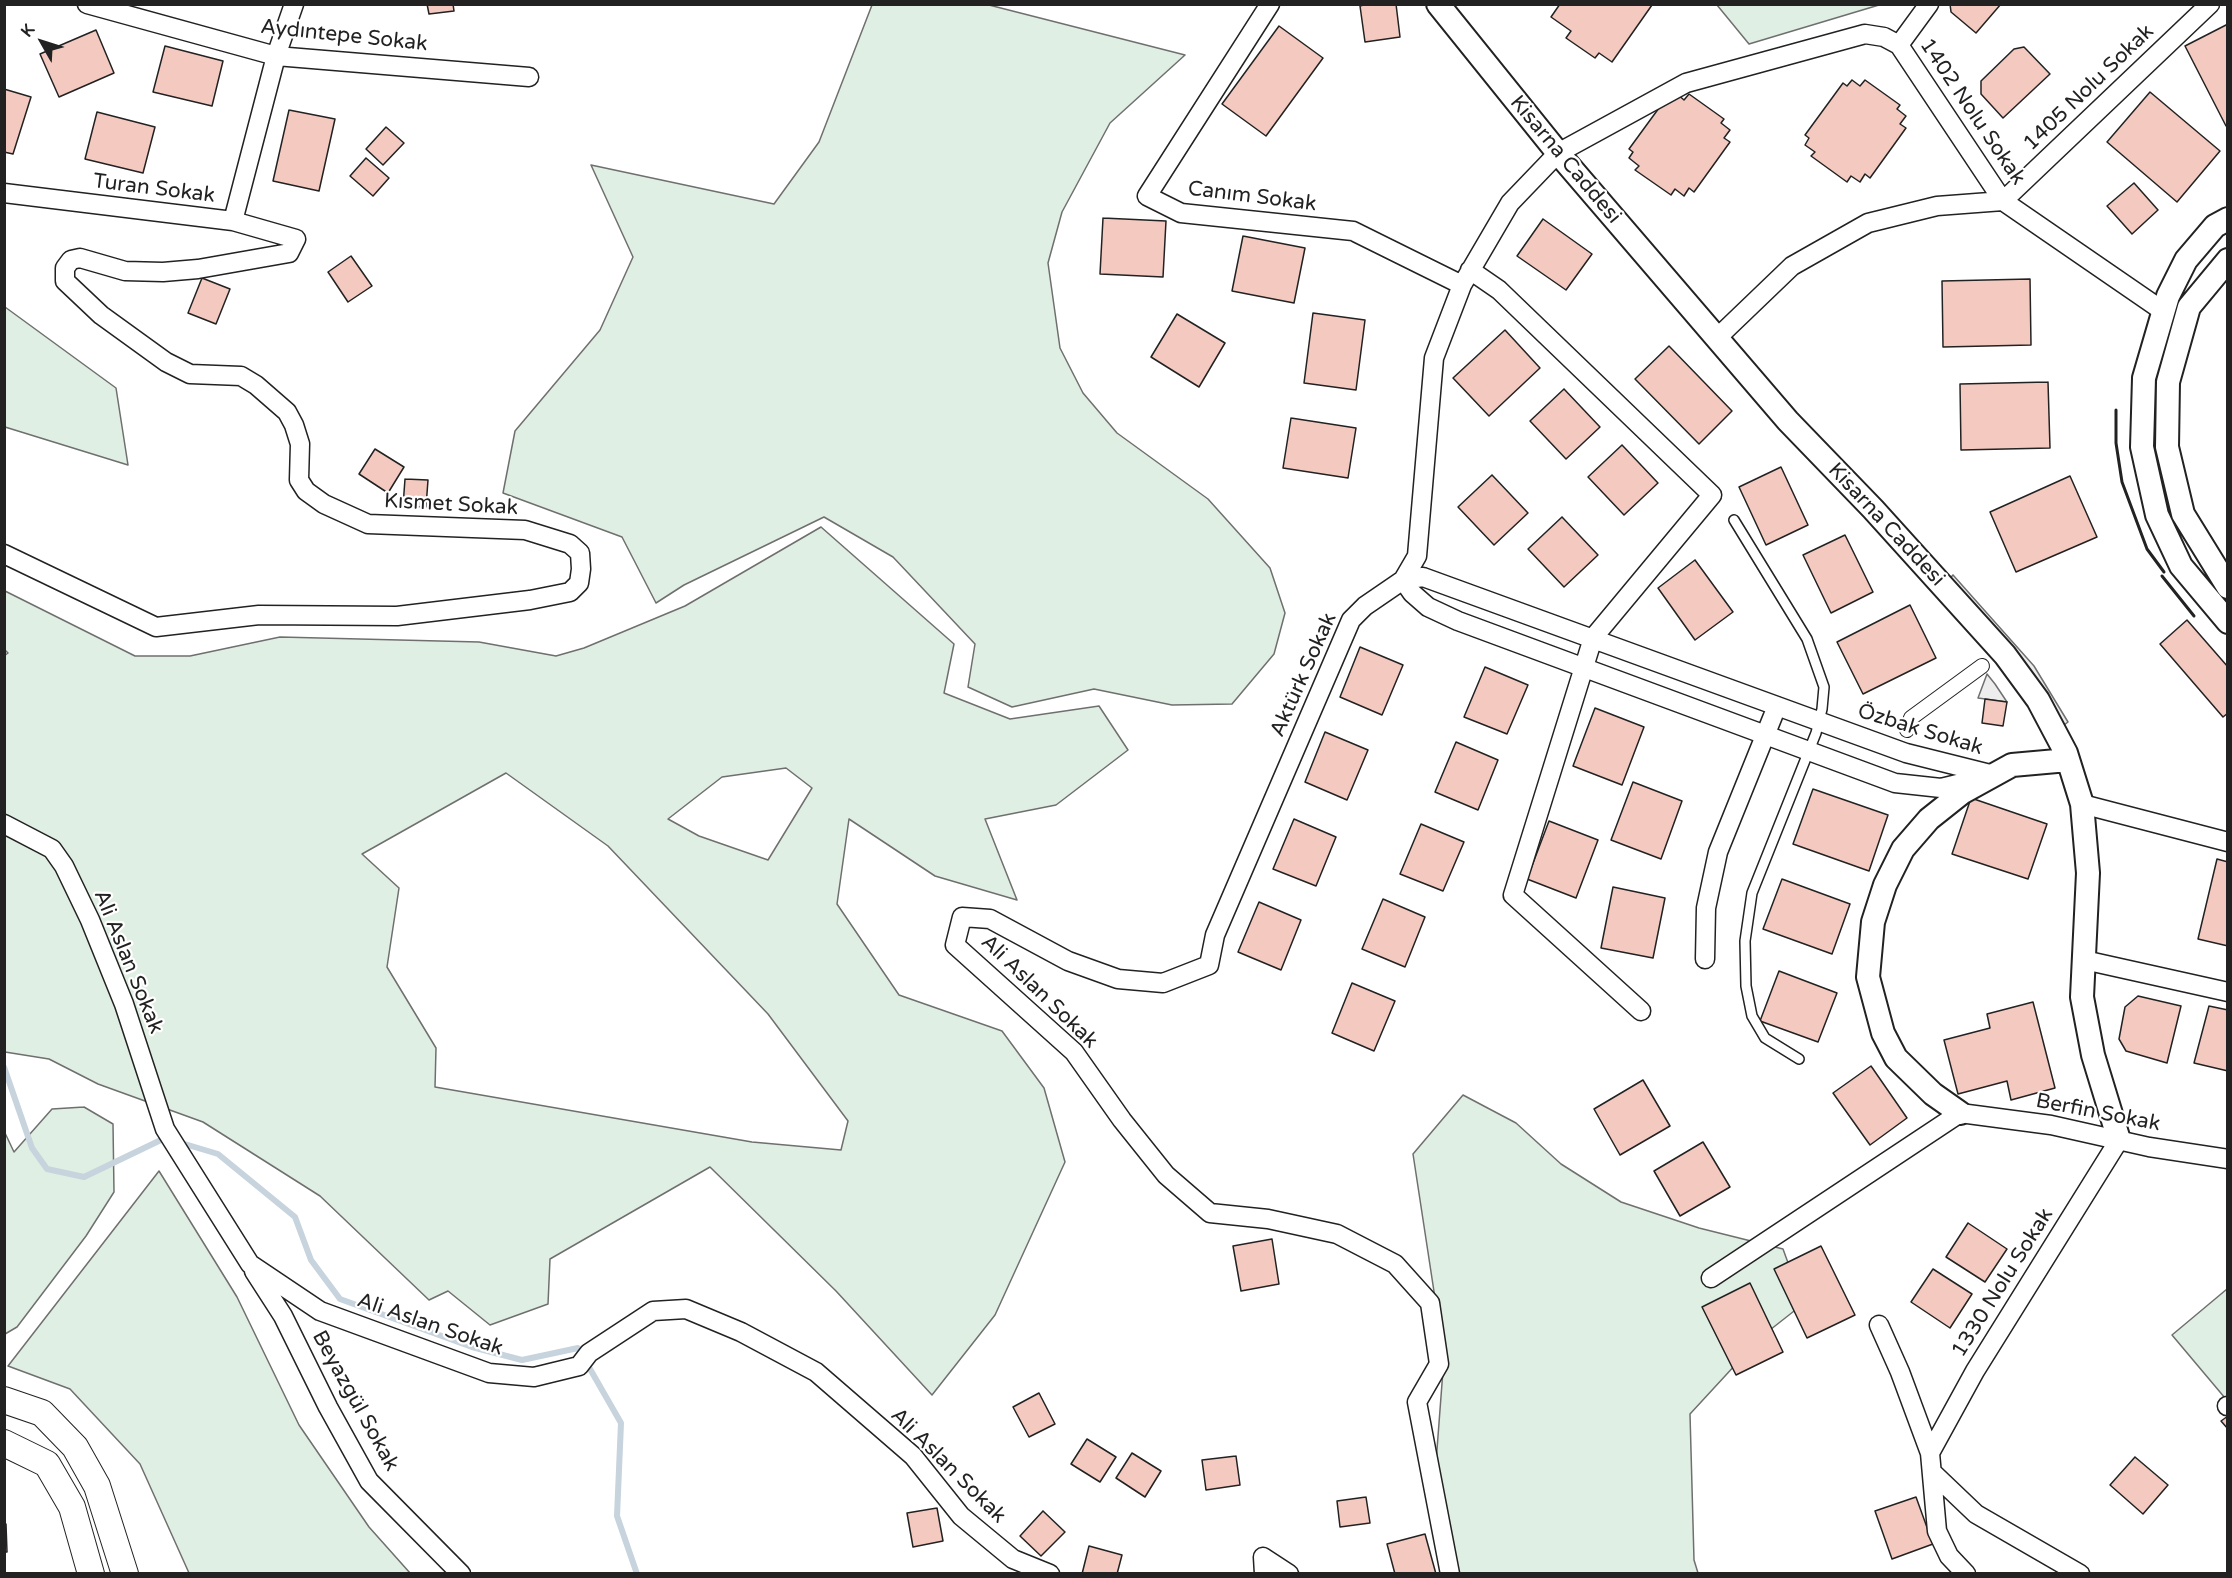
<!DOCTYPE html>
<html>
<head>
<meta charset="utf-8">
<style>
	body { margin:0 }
	#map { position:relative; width:2232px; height:1578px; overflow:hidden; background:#fff; font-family:"Varela Round",sans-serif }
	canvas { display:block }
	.frame { position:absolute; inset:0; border:6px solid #222; pointer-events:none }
	.north { position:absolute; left:12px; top:12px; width:60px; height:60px; -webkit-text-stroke:4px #fff; paint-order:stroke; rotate:309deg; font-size:16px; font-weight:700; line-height:24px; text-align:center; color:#222 }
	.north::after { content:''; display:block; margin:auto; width:21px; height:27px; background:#222; clip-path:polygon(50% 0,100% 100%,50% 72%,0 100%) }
</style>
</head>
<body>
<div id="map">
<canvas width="2232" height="1578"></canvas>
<div class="frame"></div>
<div class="north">K</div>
</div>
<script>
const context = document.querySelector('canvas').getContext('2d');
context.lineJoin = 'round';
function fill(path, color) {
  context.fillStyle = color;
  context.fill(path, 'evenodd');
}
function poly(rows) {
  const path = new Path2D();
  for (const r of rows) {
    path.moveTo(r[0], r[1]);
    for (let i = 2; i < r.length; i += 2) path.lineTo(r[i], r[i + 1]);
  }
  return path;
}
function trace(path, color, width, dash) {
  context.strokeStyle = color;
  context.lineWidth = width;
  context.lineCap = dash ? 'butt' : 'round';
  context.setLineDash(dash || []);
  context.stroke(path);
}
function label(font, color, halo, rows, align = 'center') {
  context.font = font + ' "Varela Round",sans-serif';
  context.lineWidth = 4.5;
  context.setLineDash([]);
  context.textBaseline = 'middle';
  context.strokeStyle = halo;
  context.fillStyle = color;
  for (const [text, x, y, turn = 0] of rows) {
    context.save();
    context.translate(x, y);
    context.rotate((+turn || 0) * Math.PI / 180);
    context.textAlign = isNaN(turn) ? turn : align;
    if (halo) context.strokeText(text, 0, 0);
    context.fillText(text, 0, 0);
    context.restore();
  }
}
const green = poly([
	[872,5,989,5,1185,55,1110,123,1062,212,1048,263,1060,348,1083,393,1117,433,1208,499,1270,568,1285,613,1274,654,1232,704,1172,705,1094,689,1012,707,968,687,975,644,893,557,824,517,684,585,656,603,622,537,503,493,515,431,600,330,633,257,591,165,774,204,819,142,872,5],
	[1717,5,1879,5,1749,44,1717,5],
	[5,307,116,388,128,465,5,427,5,307],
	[821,527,954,644,944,693,1010,719,1099,706,1128,750,1056,805,985,819,1017,900,935,876,849,819,837,904,899,995,1002,1031,1044,1088,1065,1162,995,1315,932,1395,836,1291,710,1167,550,1259,548,1304,490,1325,448,1291,429,1300,320,1196,203,1122,98,1084,49,1059,5,1052,4,656,8,653,4,649,5,591,135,656,190,656,280,637,479,642,556,656,584,648,685,606,821,527],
	[786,768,812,788,768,860,699,836,668,819,722,777,786,768],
	[506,773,608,846,768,1014,848,1121,841,1150,752,1142,435,1087,436,1048,387,967,399,888,362,854,506,773],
	[1463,1095,1516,1123,1561,1164,1621,1202,1699,1228,1783,1249,1803,1304,1761,1337,1690,1414,1694,1560,1698,1573,1444,1573,1434,1489,1444,1357,1413,1154,1463,1095],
	[84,1107,113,1124,114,1192,86,1236,17,1327,5,1334,5,1133,14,1152,52,1109,84,1107],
	[159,1171,237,1297,299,1425,369,1527,410,1573,189,1573,140,1464,70,1389,8,1366,159,1171],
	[2227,1289,2227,1396,2225,1398,2172,1335,2227,1289]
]);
fill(green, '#e0efe3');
trace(green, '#6f6f6f', 1.5);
const parking = poly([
	[1953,575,2034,666,2068,722,2060,728,1945,584,1953,575],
	[1987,674,1995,684,2007,702,1978,698,1987,674]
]);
fill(parking, '#ededed');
trace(parking, '#6f6f6f', 1.5);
trace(poly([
	[4,1067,32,1148,47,1169,84,1177,165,1138,169,1139],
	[178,1142,218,1154,295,1217,311,1260,340,1299,472,1347,522,1360,578,1348,621,1423,617,1516,637,1574]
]), '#c7d3dd', 6);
const building = poly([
	[427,4,453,4,454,11,429,14,427,4],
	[1367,4,1396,4,1400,37,1365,42,1360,6,1367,4],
	[1560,4,1651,4,1652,5,1612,62,1599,53,1595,58,1566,38,1571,31,1551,17,1560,4],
	[1950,4,2001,4,1976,33,1951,12,1950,4],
	[2228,24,2228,125,2226,126,2185,46,2228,24],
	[1279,26,1323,58,1266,136,1222,104,1279,26],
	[96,30,114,73,59,97,40,54,96,30],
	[165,46,223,61,212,106,153,92,165,46],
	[2024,47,2050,74,2003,118,1981,94,1981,81,2014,49,2024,47],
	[1852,80,1860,86,1865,80,1900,105,1897,109,1906,116,1900,124,1906,128,1870,178,1865,174,1860,182,1851,176,1847,182,1811,156,1815,152,1805,145,1809,138,1805,135,1843,83,1847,86,1852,80],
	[4,89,31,97,13,154,4,152,4,89],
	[2150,92,2220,151,2177,202,2107,142,2150,92],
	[1676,93,1684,100,1689,94,1724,119,1721,123,1730,130,1724,138,1730,142,1694,192,1689,188,1684,196,1675,189,1671,195,1635,170,1639,166,1629,158,1633,152,1629,149,1667,97,1676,93],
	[289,110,335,119,319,191,273,181,289,110],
	[97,112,155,127,143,173,85,159,97,112],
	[386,127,404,143,383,165,366,149,386,127],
	[366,158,389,178,373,196,350,176,366,158],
	[2134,183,2158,210,2132,234,2107,206,2134,183],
	[1103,218,1166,221,1163,277,1100,274,1103,218],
	[1543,219,1592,254,1566,290,1517,256,1543,219],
	[1243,236,1305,248,1294,303,1232,291,1243,236],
	[351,256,372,286,348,302,328,272,351,256],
	[202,278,230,289,216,324,188,313,202,278],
	[2030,279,2031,345,1943,347,1942,281,2030,279],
	[1313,313,1365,320,1356,390,1304,383,1313,313],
	[1177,314,1225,343,1199,387,1151,357,1177,314],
	[1505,330,1540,368,1489,416,1453,378,1505,330],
	[1669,346,1732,411,1699,444,1635,379,1669,346],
	[2048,382,2050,448,1961,450,1960,384,2048,382],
	[1564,389,1600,427,1566,459,1530,421,1564,389],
	[1291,418,1356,428,1348,478,1283,468,1291,418],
	[1622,445,1658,483,1624,515,1588,477,1622,445],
	[375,449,404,467,388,493,359,474,375,449],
	[1781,467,1808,525,1766,545,1739,487,1781,467],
	[1492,475,1528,513,1494,545,1458,507,1492,475],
	[2070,476,2097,537,2016,572,1990,512,2070,476],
	[405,479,428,480,426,507,403,506,405,479],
	[1562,517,1598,555,1564,587,1528,549,1562,517],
	[1845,535,1873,592,1831,613,1803,555,1845,535],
	[1695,560,1733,612,1695,640,1658,588,1695,560],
	[1910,605,1936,658,1863,694,1837,642,1910,605],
	[2187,620,2228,667,2228,713,2223,717,2160,644,2187,620],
	[1360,647,1403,665,1382,715,1340,697,1360,647],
	[1485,667,1528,685,1507,734,1464,717,1485,667],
	[1985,699,2007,702,2003,726,1982,723,1985,699],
	[1595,708,1644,727,1622,785,1573,766,1595,708],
	[1325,732,1368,750,1347,800,1305,782,1325,732],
	[1456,742,1498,760,1478,810,1435,792,1456,742],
	[1633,782,1682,801,1661,859,1611,840,1633,782],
	[1813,789,1888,815,1869,871,1793,844,1813,789],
	[1971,798,2047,824,2028,879,1952,854,1971,798],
	[1294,819,1336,837,1316,886,1273,869,1294,819],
	[1549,821,1598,840,1576,898,1527,879,1549,821],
	[1421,824,1464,842,1443,891,1400,874,1421,824],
	[2217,859,2228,862,2228,946,2198,939,2217,859],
	[1782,879,1850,904,1832,954,1763,929,1782,879],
	[1613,887,1665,898,1653,958,1601,948,1613,887],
	[1383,899,1425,917,1405,967,1362,949,1383,899],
	[1259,902,1301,920,1281,970,1238,952,1259,902],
	[1779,971,1837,993,1818,1042,1760,1021,1779,971],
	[1352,983,1395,1001,1374,1051,1332,1033,1352,983],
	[2138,996,2181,1006,2167,1063,2126,1051,2119,1039,2125,1007,2138,996],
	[2033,1002,2055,1088,2011,1100,2007,1081,1958,1094,1944,1040,1990,1028,1987,1014,2033,1002],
	[2209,1006,2228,1010,2228,1071,2194,1063,2209,1006],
	[1871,1066,1907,1118,1870,1145,1833,1093,1871,1066],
	[1643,1080,1670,1126,1620,1155,1594,1109,1643,1080],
	[1703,1142,1730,1187,1680,1216,1654,1171,1703,1142],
	[1968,1223,2007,1249,1985,1282,1946,1257,1968,1223],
	[1272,1239,1279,1284,1241,1291,1233,1246,1272,1239],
	[1821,1246,1855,1315,1807,1338,1774,1269,1821,1246],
	[1933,1269,1972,1294,1950,1328,1911,1302,1933,1269],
	[1750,1283,1783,1352,1736,1375,1702,1307,1750,1283],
	[1039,1393,1055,1424,1029,1437,1013,1407,1039,1393],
	[2228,1416,2228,1429,2221,1421,2228,1416],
	[1087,1439,1116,1457,1100,1482,1071,1464,1087,1439],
	[1132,1453,1161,1471,1145,1497,1116,1478,1132,1453],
	[1236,1456,1240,1485,1206,1490,1202,1460,1236,1456],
	[2135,1457,2168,1485,2143,1514,2110,1485,2135,1457],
	[1366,1497,1370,1523,1340,1527,1337,1501,1366,1497],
	[1916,1497,1933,1544,1892,1559,1875,1511,1916,1497],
	[937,1508,943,1541,913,1547,907,1513,937,1508],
	[1043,1511,1065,1532,1041,1556,1020,1536,1043,1511],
	[4,1524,6,1524,7,1552,4,1552,4,1524],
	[1425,1534,1436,1574,1395,1574,1387,1544,1425,1534],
	[1089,1546,1122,1555,1117,1574,1082,1574,1089,1546]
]);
fill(building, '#f3c9c0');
trace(building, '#222', 1.5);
const service = poly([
	[1734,520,1807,639,1824,687,1822,709,1816,733,1752,893,1745,941,1746,986,1752,1016,1765,1038,1799,1059]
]);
const pedestrian = poly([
	[1907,730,1911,718,1982,666]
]);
const minor = poly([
	[87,4,276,56,529,77],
	[1270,4,1147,196,1181,213,1353,231,1462,285],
	[1899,45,1929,4],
	[4,193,233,221,296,239,289,253,198,269,163,272,125,271,80,258,71,260,65,268,65,281,101,315,166,362,190,374,241,376,256,385,287,412,294,425,300,444,299,480,306,491,324,504,368,524,525,530,570,544,580,553,581,569,579,583,570,592,530,600,397,616,259,615,156,627,4,554],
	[233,221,276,56,294,4],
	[1470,270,1499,290,1712,495,1593,638,1513,895,1641,1011],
	[1717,338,1792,266,1868,223,1937,206,2003,201,2210,4],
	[1423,577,1906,753,1994,775,1941,788,1895,783,1458,621,1428,607,1412,593,1403,580,1423,577],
	[2082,804,2228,842],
	[4,824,52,849,64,866,90,920,124,1004,165,1129,250,1264,320,1311,489,1373,534,1377,579,1366,589,1353,653,1311,686,1309,741,1332,816,1372,913,1456,961,1516,1013,1559,1050,1574],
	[1705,959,1706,908,1718,852,1777,706],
	[2084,960,2228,992],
	[254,1271,283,1316,328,1407,369,1481,461,1574],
	[1711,1278,1960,1113,2051,1125,2149,1147,2228,1159],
	[1879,1325,1900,1372,1930,1453,1937,1531,1949,1556,1966,1574],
	[2227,1406,2228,1406],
	[1930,1453,1975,1371,2119,1140],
	[1933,1473,1976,1514,2080,1574],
	[1264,1574,1263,1557,1289,1574],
	[1450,1574,1417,1402,1439,1364,1430,1303,1395,1264,1337,1234,1268,1219,1210,1213,1166,1175,1122,1120,1074,1052,955,945,962,917,990,919,1068,961,1118,979,1163,983,1209,965,1215,935,1351,620,1365,606,1403,580,1417,556,1434,358,1462,285,1510,203,1558,153,1686,83,1865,34,1884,37,1899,45,2003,201,2163,311]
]);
const tertiary = poly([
	[1438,4,1558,153,1788,421,1873,509,2005,655,2038,700,2066,753,2082,804,2088,873,2082,997,2093,1055,2119,1140],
	[2228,219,2215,226,2186,260,2168,296,2144,378,2142,447,2157,515,2181,566,2228,622],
	[2228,260,2189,307,2168,382,2167,447,2183,514,2228,587],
	[1960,1113,1933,1094,1896,1058,1883,1033,1868,977,1873,922,1885,885,1903,849,1929,819,1963,792,2012,765,2068,760]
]);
const secondary = poly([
	[4,1400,42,1413,75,1447,97,1486,125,1574],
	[4,1443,47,1464,72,1507,91,1574]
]);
trace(service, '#222', 12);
trace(pedestrian, '#222', 16);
trace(minor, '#222', 21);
trace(tertiary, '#222', 26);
trace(secondary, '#222', 28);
trace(service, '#fff', 9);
trace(pedestrian, '#fff', 14);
trace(minor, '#fff', 18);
trace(tertiary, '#fff', 22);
trace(secondary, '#fff', 26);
trace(poly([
	[2116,410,2116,443,2122,482,2147,549,2164,572],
	[2162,576,2194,616]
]), '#222', 3);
label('21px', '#222', '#fff', [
	["Aydıntepe Sokak",344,36,6],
	["1405 Nolu Sokak",2089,88,-44],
	["1402 Nolu Sokak",1972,112,56],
	["Kisarna Caddesi",1565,160,50],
	["Turan Sokak",154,189,7],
	["Canım Sokak",1252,197,7],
	["Kısmet Sokak",451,505,3],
	["Kisarna Caddesi",1886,525,47],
	["Aktürk Sokak",1304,675,-66],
	["Özbak Sokak",1920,730,17],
	["Ali Aslan Sokak",128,962,68],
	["Ali Aslan Sokak",1039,992,44],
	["Berfin Sokak",2098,1113,11],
	["1330 Nolu Sokak",2003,1283,-58],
	["Ali Aslan Sokak",430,1325,19],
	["Beyazgül Sokak",355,1401,61],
	["Ali Aslan Sokak",948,1466,45]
]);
</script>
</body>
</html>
